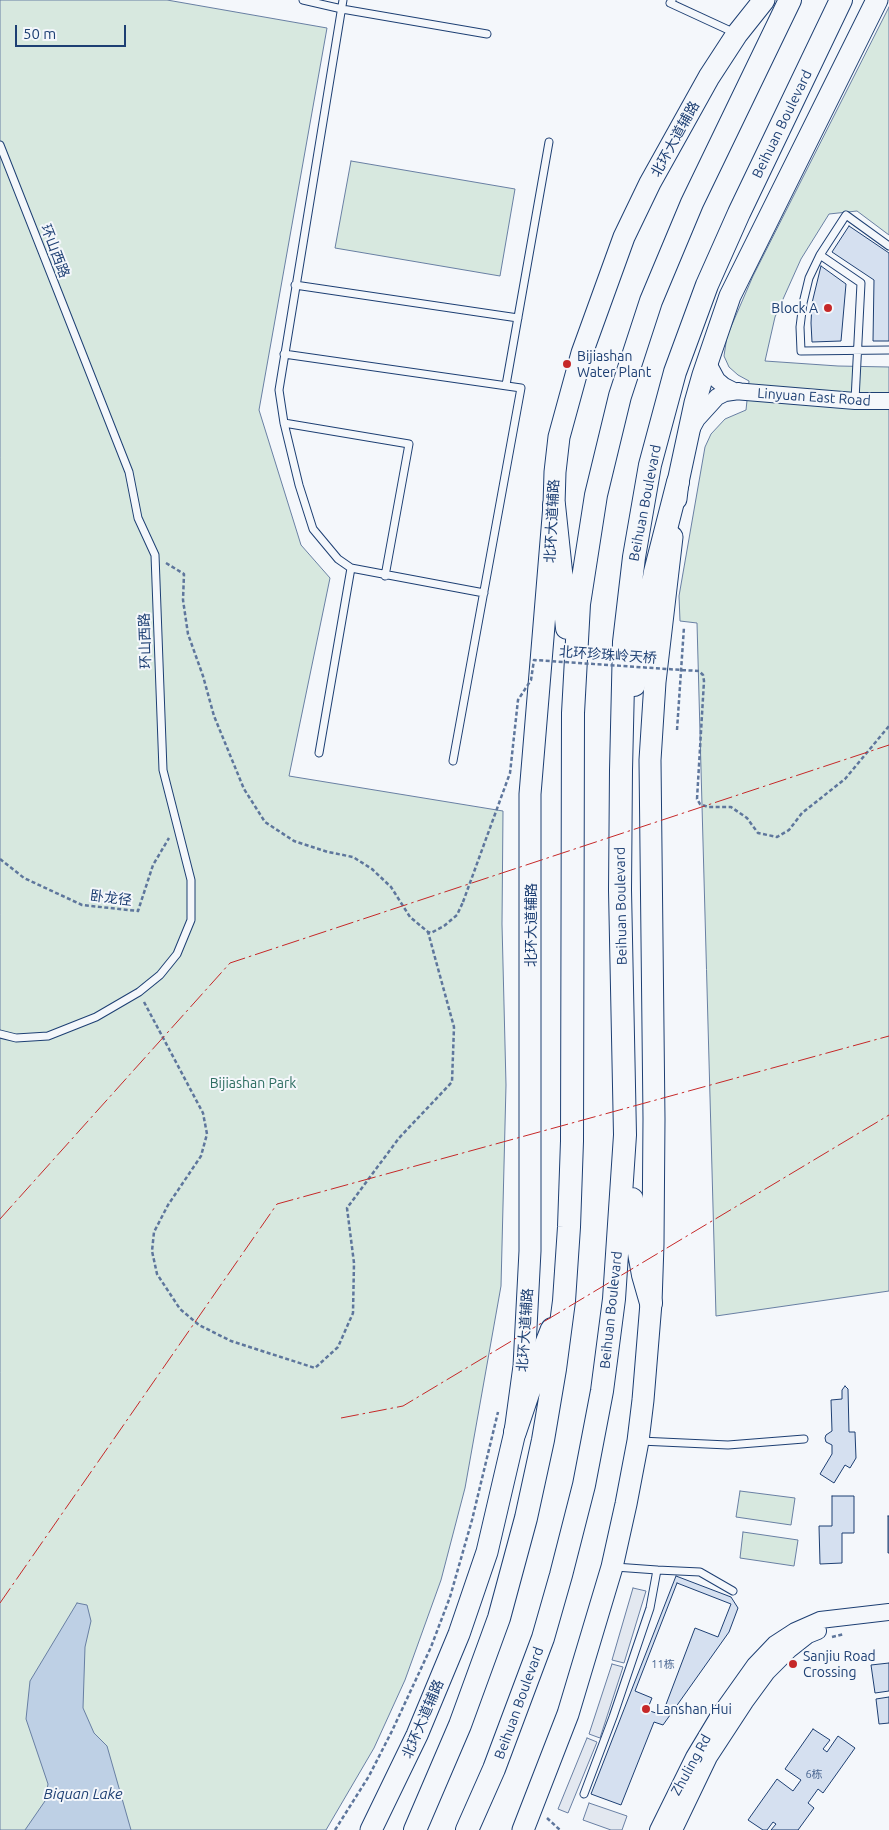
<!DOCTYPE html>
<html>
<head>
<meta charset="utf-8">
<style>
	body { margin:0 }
	#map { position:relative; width:889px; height:1830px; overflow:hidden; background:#f4f7fb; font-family:Ubuntu,sans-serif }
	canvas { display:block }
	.scale { position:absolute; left:15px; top:25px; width:111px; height:22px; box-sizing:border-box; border:2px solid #1d3f73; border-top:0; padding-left:6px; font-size:15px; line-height:18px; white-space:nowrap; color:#1d3f73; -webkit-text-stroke:4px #f4f7fb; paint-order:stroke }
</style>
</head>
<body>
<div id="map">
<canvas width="889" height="1830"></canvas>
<div class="scale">50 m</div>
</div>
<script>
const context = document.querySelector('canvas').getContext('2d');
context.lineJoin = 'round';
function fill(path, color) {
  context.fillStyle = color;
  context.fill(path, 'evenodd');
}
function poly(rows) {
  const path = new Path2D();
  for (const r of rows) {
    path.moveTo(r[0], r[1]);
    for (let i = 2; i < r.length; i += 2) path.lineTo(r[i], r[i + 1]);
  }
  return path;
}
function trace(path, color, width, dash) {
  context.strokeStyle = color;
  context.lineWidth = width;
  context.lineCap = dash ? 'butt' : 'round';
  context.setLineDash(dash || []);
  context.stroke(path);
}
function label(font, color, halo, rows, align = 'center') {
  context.font = font + ' Ubuntu,"Noto Sans SC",sans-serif';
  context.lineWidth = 4;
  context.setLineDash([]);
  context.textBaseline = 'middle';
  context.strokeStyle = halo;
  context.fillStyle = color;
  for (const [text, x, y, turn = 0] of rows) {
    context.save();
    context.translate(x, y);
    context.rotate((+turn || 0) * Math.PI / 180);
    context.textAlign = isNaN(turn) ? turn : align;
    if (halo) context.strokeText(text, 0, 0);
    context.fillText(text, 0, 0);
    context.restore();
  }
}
const green = poly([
	[0,0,167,0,327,28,259,410,301,545,330,578,289,776,503,811,502,924,506,1085,501,1286,465,1488,441,1580,405,1680,374,1748,326,1830,0,1830,0,0],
	[889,7,889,235,857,211,829,214,801,259,775,317,765,361,838,366,889,367,889,1291,716,1316,697,623,680,621,679,596,705,447,711,434,725,419,746,410,749,381,738,375,729,367,724,356,727,336,753,276,889,7],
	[351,161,515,189,500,276,335,248,351,161],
	[740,1491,795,1498,791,1525,736,1517,740,1491],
	[743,1532,798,1540,794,1566,740,1558,743,1532]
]);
fill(green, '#d7e8df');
trace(green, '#687fa3', 1);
const parking = poly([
	[633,1588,646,1591,624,1663,612,1660,633,1588],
	[612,1664,623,1667,600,1738,589,1734,612,1664],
	[587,1738,597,1742,568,1813,558,1809,587,1738],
	[589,1803,627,1816,622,1830,611,1830,583,1820,589,1803]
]);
fill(parking, '#e3e8f0');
trace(parking, '#687fa3', 1);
const water = poly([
	[77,1603,87,1605,91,1621,85,1647,83,1708,94,1733,107,1746,131,1830,25,1830,45,1801,48,1784,26,1719,30,1681,77,1603]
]);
fill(water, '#bed0e5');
trace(water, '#687fa3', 1);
const building = poly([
	[849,226,889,253,889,341,873,341,874,280,832,252,849,226],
	[821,266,846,284,841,341,812,342,811,323,812,303,821,266],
	[845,1386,848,1389,849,1432,855,1432,856,1458,850,1468,845,1465,834,1483,820,1474,832,1454,832,1445,826,1442,825,1438,826,1435,832,1431,831,1400,842,1399,842,1390,845,1386],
	[832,1496,854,1496,854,1533,842,1533,842,1563,820,1564,819,1526,832,1526,832,1496],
	[888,1516,889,1516,889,1553,888,1553,888,1516],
	[676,1576,731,1597,738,1608,729,1632,663,1725,654,1722,621,1805,591,1794,676,1576],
	[677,1583,731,1604,718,1637,695,1628,662,1715,647,1710,652,1698,635,1691,677,1583],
	[889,1663,889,1691,875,1693,871,1665,889,1663],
	[889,1697,889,1723,879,1724,876,1699,889,1697],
	[813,1729,830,1740,823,1749,827,1752,838,1736,855,1748,823,1793,818,1789,808,1803,814,1808,798,1830,771,1830,776,1824,773,1822,767,1830,763,1830,748,1820,777,1779,793,1791,801,1780,785,1769,813,1729]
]);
fill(building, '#d5e0f0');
trace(building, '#1d3f73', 1);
const service = poly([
	[303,0,342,9,487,34],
	[343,0,279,390,284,423,299,485,313,529,338,559,351,568,484,593],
	[672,0,670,3,735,33],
	[0,145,129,472,138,518,155,555,163,770,191,880,191,920,177,954,160,975,139,992,96,1017,48,1036,16,1038,0,1034],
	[889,246,846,215,820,255,809,278,803,303,800,327,801,351,889,350],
	[820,255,861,283,855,400],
	[295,285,518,318],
	[284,354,521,388,453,761],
	[506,385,549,142],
	[284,423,409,444,385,576],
	[319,753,351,568],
	[640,1441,728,1445,804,1439],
	[657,1570,700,1572,733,1591],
	[584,1794,613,1717,650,1608,657,1570,615,1567]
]);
const tertiary = poly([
	[709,355,710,367,717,380,724,386,734,391,855,401,889,401],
	[692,428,697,419,717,397,725,393,739,391],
	[658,1830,694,1757,718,1717,755,1665,775,1644,795,1631,820,1620,889,1612],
	[674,1830,709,1757,745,1702,767,1672,789,1650,808,1635,818,1631]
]);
const primary = poly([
	[676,499,678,482,695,403,703,375,730,296,877,0],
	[371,1830,417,1735,459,1634,487,1552,515,1432,524,1366,530,1251,530,794,554,505,555,472,559,437,582,353,624,237,650,183,709,77,737,34,764,0],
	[523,1830,568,1714,612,1567,626,1504,638,1441,643,1400,651,1303,653,1244,654,1119,650,760,655,682,672,537]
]);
const trunk = poly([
	[554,505,567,628],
	[634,685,655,572,678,482],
	[632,1199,636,1236,643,1275,651,1303],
	[515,1432,537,1367,552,1329],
	[415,1830,460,1725,499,1618,526,1518,543,1440,555,1369,564,1301,569,1227,572,1141,573,713,579,604,596,495,620,396,651,301,692,203,790,0],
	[467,1830,494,1769,543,1638,561,1575,584,1485,602,1391,614,1299,625,1135,620,890,621,770,624,642,634,557,650,465,675,372,707,285,739,213,841,0]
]);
trace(service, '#1d3f73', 9);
trace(tertiary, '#1d3f73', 18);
trace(primary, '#1d3f73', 23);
trace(trunk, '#1d3f73', 24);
trace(poly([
	[166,563,184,574,183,600,188,634,203,676,214,716,244,789,265,822,294,841,328,852,353,857,372,869,391,887,410,917,428,932,431,933,444,926,457,915,463,902],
	[682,670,699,671,703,675,704,681,697,799,700,804,708,807,731,807,747,818,758,833,777,837,789,830,802,813,845,779,889,726],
	[677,730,684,627],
	[0,859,24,878,82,905,138,911,153,865,169,838],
	[144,1002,203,1113,207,1134,201,1156,168,1205,154,1232,152,1251,157,1274,180,1309,199,1325,231,1341,315,1368,338,1347,353,1313,354,1263,347,1208,399,1138,452,1082,454,1027,428,932],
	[832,1637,844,1634],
	[547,1818,560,1830],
	[335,1830,369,1776,392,1731,431,1647,450,1597,472,1520,498,1412]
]), '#5e769c', 2.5, [4, 2.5]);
trace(service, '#f4f7fb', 7);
trace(tertiary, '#f4f7fb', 16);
trace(primary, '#f4f7fb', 21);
trace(trunk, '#f4f7fb', 22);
trace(poly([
	[463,902,510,773,518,700,531,680,534,660,682,670]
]), '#5e769c', 2.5, [4, 2.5]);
trace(poly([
	[0,1219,230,963,889,745],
	[341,1418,403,1406,889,1115],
	[0,1603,277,1204,889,1036]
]), '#c62828', 1, [18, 4, 2.5, 4]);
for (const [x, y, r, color] of [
	[828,308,5,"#c62828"],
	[567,364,5,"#c62828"],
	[793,1664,5,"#c62828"],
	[646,1709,5,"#c62828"]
]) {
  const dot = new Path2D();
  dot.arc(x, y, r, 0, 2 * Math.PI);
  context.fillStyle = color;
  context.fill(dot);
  trace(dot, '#f4f7fb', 2);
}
label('11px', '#4b6792', null, [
	["11栋",663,1664],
	["6栋",814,1774]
]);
label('14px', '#1d3f73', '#f4f7fb', [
	["Beihuan Boulevard",782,124,-64],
	["北环大道辅路",675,139,-61],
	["环山西路",55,251,69],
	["Linyuan East Road",814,397,4],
	["Beihuan Boulevard",645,503,-79],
	["北环大道辅路",552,521,-87],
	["环山西路",145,641,-92],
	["北环珍珠岭天桥",608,655,4],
	["卧龙径",111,898,7],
	["Beihuan Boulevard",621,906,-91],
	["北环大道辅路",531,925,-90],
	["Beihuan Boulevard",611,1310,-84],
	["北环大道辅路",525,1330,-86],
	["Beihuan Boulevard",519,1703,-70],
	["北环大道辅路",423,1719,-67],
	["Zhuling Rd",691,1765,-61]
]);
label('14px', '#1d3f73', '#f4f7fb', [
	["Block A",818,308,"right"],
	["Bijiashan",577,356],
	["Water Plant",577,372],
	["Sanjiu Road",803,1656],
	["Crossing",803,1672],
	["Lanshan Hui",656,1709]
], 'left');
label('14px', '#2c6c60', '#f4f7fb', [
	["Bijiashan Park",253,1083]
]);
label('italic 15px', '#1d3f73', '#f4f7fb', [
	["Biquan Lake",83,1794]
]);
</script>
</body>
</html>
